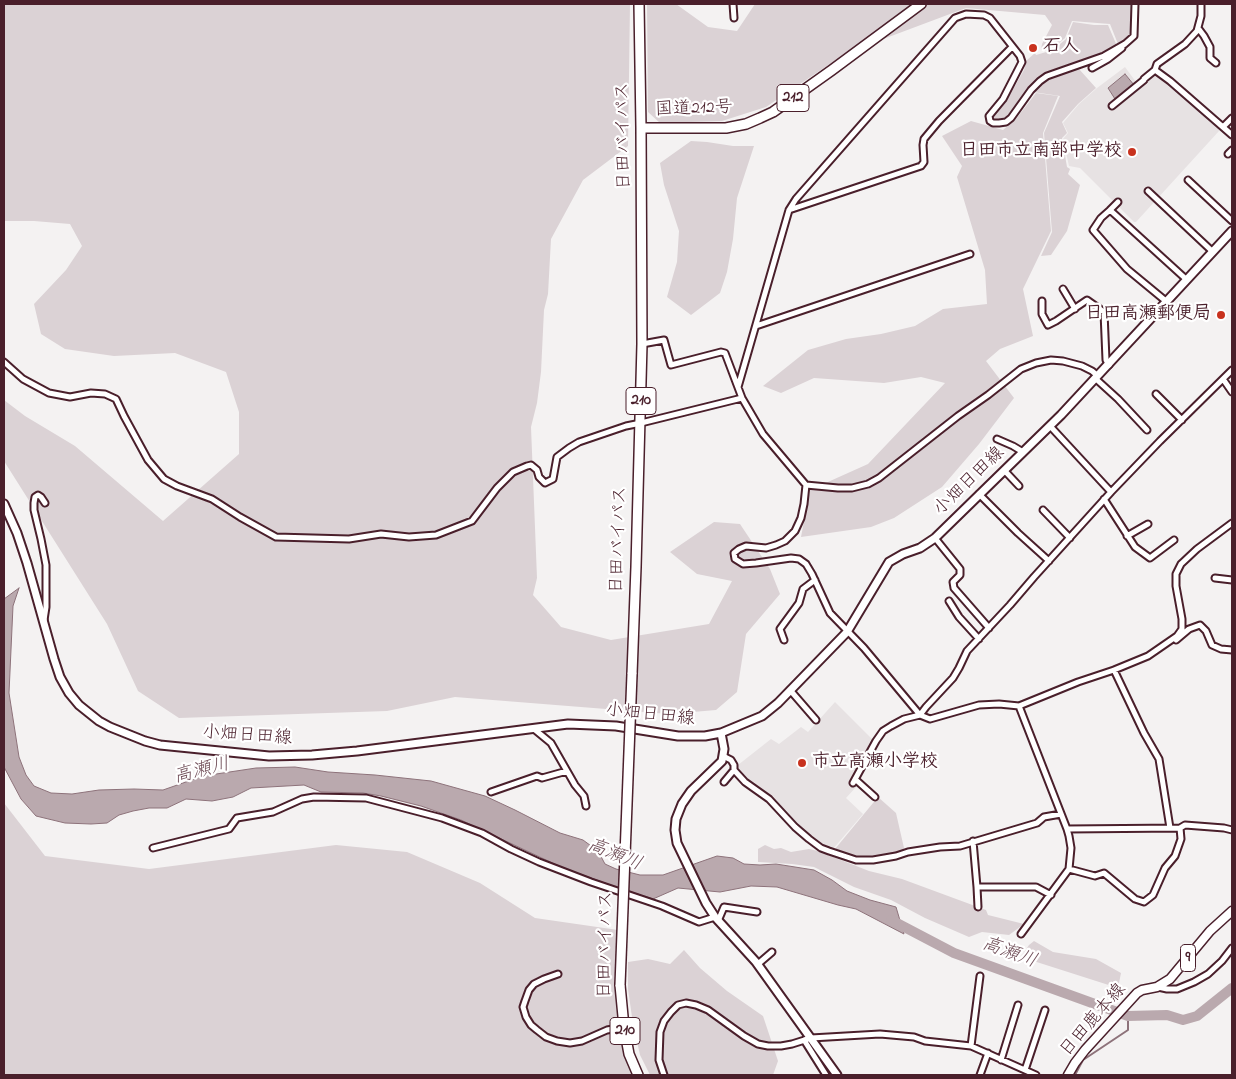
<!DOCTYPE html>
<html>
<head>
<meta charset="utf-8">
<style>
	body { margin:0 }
	#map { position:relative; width:1236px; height:1079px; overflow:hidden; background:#f4f2f2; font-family:"Indie Flower",sans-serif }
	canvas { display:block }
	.frame { position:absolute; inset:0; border:5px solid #4a1f2b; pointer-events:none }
</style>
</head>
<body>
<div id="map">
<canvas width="1236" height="1079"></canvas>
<div class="frame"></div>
</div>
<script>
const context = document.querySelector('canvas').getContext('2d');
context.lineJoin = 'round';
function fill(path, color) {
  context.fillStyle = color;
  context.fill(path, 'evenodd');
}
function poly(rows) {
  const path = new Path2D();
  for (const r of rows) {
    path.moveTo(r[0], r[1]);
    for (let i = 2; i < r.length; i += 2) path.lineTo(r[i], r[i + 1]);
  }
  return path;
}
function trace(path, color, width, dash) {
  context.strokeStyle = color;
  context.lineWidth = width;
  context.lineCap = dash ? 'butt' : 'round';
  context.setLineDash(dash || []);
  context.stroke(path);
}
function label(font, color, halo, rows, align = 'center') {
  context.font = font + ' "Indie Flower","Klee One",sans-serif';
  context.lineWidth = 4.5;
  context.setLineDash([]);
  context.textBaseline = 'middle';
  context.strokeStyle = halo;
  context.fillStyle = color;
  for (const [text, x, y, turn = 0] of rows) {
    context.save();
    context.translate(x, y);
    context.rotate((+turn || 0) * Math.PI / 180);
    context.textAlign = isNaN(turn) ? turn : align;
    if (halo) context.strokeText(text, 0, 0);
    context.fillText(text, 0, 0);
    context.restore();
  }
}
fill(poly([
	[1125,67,1139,86,1155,73,1167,82,1218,126,1219,131,1136,222,1134,222,1080,168,1069,166,1063,139,1068,133,1063,123,1079,104,1097,88],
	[835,702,873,740,851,778,857,786,846,798,863,814,833,849,811,838,761,789,746,779,737,768,738,765,771,739,779,744,801,727,808,732]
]), '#e7e2e3');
fill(poly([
	[4,4,630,4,628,146,583,180,551,239,548,294,544,310,541,372,537,403,531,427,537,578,533,595,561,627,611,640,709,624,732,581,697,574,670,552,714,522,740,524,770,569,780,594,746,634,737,692,716,710,669,714,455,697,387,711,179,718,138,691,107,624,4,461,4,400,25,416,75,446,163,521,239,454,239,412,226,372,175,353,114,356,65,349,41,334,34,304,66,270,82,246,70,224,34,221,4,221],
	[647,4,676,4,708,27,737,31,755,4,1133,4,1132,15,1133,33,1127,40,1118,44,1110,24,1072,21,1065,38,1053,48,1048,51,1041,50,1042,44,1052,25,1045,15,966,8,846,53,766,107,722,121,660,123,648,112],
	[1073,22,1094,25,1108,25,1117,46,1104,53,1047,74,1012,114,997,121,994,120,994,116,1007,100,1024,70,1027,60,1035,53,1036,55,1053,50,1066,39],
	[1079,69,1096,88,1078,104,1062,122,1067,133,1062,138,1067,167,1070,169,1068,174,1080,185,1067,231,1051,255,1041,256,1052,232,1044,133,1060,96,1033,92,1042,83,1049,77],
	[1036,93,1058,96,1043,133,1051,231,1023,289,1033,336,1000,349,986,361,1014,398,979,444,942,487,894,518,871,527,801,537,810,490,868,464,945,383,921,377,884,383,814,378,781,393,763,386,808,350,846,339,881,334,915,326,943,309,987,304,985,270,957,177,962,166,942,136,971,121,1003,130,1016,119],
	[691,141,707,142,733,146,754,146,737,198,733,239,727,272,720,293,691,315,667,297,677,262,679,231,664,185,660,163],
	[878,797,896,813,904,848,902,851,873,857,857,857,835,849],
	[4,803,45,856,149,869,336,845,407,852,480,883,535,918,618,930,617,1009,624,1052,633,1075,4,1075],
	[765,845,774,849,781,848,791,852,809,849,818,851,869,871,902,879,986,910,988,915,1024,924,1009,935,982,932,969,937,925,918,891,900,854,887,814,867,792,864,758,862,758,849],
	[1034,941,1053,952,1096,959,1121,973,1118,988,1021,957,1029,945],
	[684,950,700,968,727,991,763,1016,778,1061,773,1075,650,1075,640,1055,633,1024,628,989,628,962,648,959,670,964]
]), '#dbd2d5');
const water = poly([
	[1125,74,1134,85,1115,99,1108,88,1125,74],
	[19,588,13,606,9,693,19,757,26,775,34,786,51,793,72,794,99,790,134,789,163,790,203,776,256,768,295,767,328,772,375,775,431,781,485,796,515,810,560,833,583,840,598,851,605,864,616,869,640,875,663,875,717,856,733,858,744,864,760,865,776,864,814,870,832,880,847,891,870,900,896,907,904,934,856,909,838,905,777,887,751,886,720,892,678,888,653,899,616,887,561,867,461,820,421,806,381,796,363,793,321,792,304,785,251,788,233,797,212,801,186,799,167,808,149,808,133,811,119,815,107,823,91,824,65,823,36,816,21,799,4,767,4,599,19,588]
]);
fill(water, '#baa9ae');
trace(water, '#8d727a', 1);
trace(poly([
	[1075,1075,1083,1060,1128,1030,1128,1016]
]), '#8d727a', 2);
trace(poly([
	[891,920,954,953,1128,1016,1167,1015,1183,1020,1197,1016,1232,988]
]), '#baa9ae', 10);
const street = poly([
	[733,4,734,18],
	[1198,28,1204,36,1210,47,1210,58,1216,63],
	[1092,68,1108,59,1122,48],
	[1155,70,1170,81,1232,135],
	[1112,106,1144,80,1144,79,1155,70,1157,64,1185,44,1197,31,1201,16,1201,4],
	[1223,127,1232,118],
	[1228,154,1232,150],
	[1188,180,1232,221],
	[1148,191,1213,252],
	[789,210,921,166,924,162,923,145,924,139,939,121,1012,47],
	[1110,210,1118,202],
	[1063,289,1075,309],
	[1042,301,1042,314,1048,325,1056,321,1087,300,1104,312,1106,360,1109,365],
	[1167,302,1127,269,1093,230,1101,218,1110,210,1187,280],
	[756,326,970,254],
	[642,344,664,340,671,365,721,352,725,353,742,398,763,434,806,485,838,488,852,488,868,484,879,478,958,416,988,395,1021,369,1036,363,1051,360,1063,361,1082,366,1092,371,1098,376],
	[4,362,23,379,49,393,70,397,91,393,105,394,116,399,124,416,148,460,164,479,177,486,212,499,240,517,276,537,349,539,381,534,409,537,436,535,472,521,497,488,513,472,527,466,531,465,537,470,539,477,545,483,553,479,557,457,569,448,579,442,626,426,641,423,742,398],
	[1096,379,1118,399,1147,430],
	[1223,379,1232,392],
	[738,387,789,210,796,199,955,18,966,14,984,15,990,18,1020,56,1022,62,1003,99,989,116,990,121,993,123,999,123,1006,122,1011,118,1031,90,1040,81,1047,76,1104,56,1125,44,1134,36,1135,4],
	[1156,394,1182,420],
	[1050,426,1111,492],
	[997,439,1013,446,1023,452],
	[1004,470,1019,486],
	[806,485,804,504,801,518,795,531,785,541,776,545,766,548,746,546,739,549,734,553,735,559,743,564,756,563,791,558,799,559,806,564,812,574,830,613,864,648,920,715,930,719,979,705,999,704,1019,706,1078,682,1114,670,1148,656,1177,636,1182,629,1182,619,1176,586,1176,574,1181,564,1197,549,1232,523],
	[979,494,1018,533,1049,561],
	[1104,499,1135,547,1150,558,1174,540],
	[1043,510,1070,538],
	[1127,536,1148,524],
	[935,538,960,569,960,575,953,582,954,588,989,628],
	[1215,578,1232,580],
	[949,601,959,617,979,639],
	[44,620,46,607,46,565,41,539,34,510,34,503,35,497,38,495,41,497,45,503],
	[784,640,780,629,799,603,803,589,815,580],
	[1176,640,1189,629,1200,625,1206,631,1212,645,1221,649,1232,650],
	[1114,670,1144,733,1159,759,1170,828],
	[790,690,816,720],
	[1019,706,1067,829,1069,836,1071,848,1069,869,1021,934],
	[534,729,551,743,575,785,584,796,586,806],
	[723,756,731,760,734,765,734,770,724,782],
	[734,770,745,782,769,799,795,827,809,839,821,848,829,851,856,860,873,860,896,856,908,852,940,847,960,846,1037,823,1044,817,1061,814],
	[855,779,875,797],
	[853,783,876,741,883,731,891,726,904,719,920,715,926,707,953,678,959,668,967,651,1010,605,1034,577,1111,492,1160,441,1232,370],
	[491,792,537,776,542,778,567,771],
	[1067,829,1180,828,1185,825,1224,828,1232,830],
	[973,841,977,887,978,907],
	[153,848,229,829,237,818,273,812,302,799,314,797,366,798,442,818,482,833,511,849,539,862,591,882,662,906,699,922,715,917],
	[1069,869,1095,876,1104,873,1135,899,1144,902,1153,895,1165,868,1175,856,1181,839,1180,828],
	[977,887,1036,887,1051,895],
	[718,921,724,907,757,912],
	[758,964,772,952],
	[558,974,544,979,534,984,529,990,525,1001,523,1007,526,1017,531,1025,537,1030,546,1037,557,1041,570,1043,582,1041,607,1030,624,1027],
	[1158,987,1167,989,1177,989,1194,982,1208,974,1222,961,1232,948],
	[804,1040,826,1075],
	[971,1046,980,976],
	[1001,1060,1018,1005],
	[1025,1070,1045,1010],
	[664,1075,659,1060,660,1032,664,1021,671,1012,678,1005,686,1003,696,1005,708,1010,744,1036,758,1044,768,1046,781,1046,792,1044,811,1038,880,1034,914,1037,925,1041,971,1046,1036,1075],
	[980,1075,988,1053]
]);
const secondary = poly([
	[4,504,17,533,27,563,54,659,60,677,69,693,79,705,99,721,110,727,145,741,160,745,269,756,312,755,357,751,568,724,616,726,678,736,705,736,721,733,762,716,778,703,847,632,889,562,903,554,920,548,935,538,1061,415,1232,231],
	[721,733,724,749,722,761,691,791,682,804,676,819,675,830,677,843,706,903,715,917,756,962,837,1075]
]);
const primary = poly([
	[1068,1075,1075,1063,1085,1050,1137,993,1142,990,1157,987,1170,979,1210,931,1232,911]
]);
const highway = poly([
	[641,128,726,128,746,124,760,118,773,112,832,70,921,4],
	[632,674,636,567,642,344,641,128,639,4],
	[620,985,624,1027,629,1054,638,1075]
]);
trace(street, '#4a1f2b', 9);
trace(secondary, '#4a1f2b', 11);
trace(primary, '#4a1f2b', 11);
trace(highway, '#4a1f2b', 12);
trace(street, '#fff', 5);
trace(secondary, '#fff', 7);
trace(primary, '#fff', 8);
trace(highway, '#fff', 9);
const highwayBridge = poly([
	[620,985,632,674]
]);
trace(highwayBridge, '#4a1f2b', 12, []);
trace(highwayBridge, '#fff', 9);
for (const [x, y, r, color] of [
	[1033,48,5,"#c8321e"],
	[1132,152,5,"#c8321e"],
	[1221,315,5,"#c8321e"],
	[802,763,5,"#c8321e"]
]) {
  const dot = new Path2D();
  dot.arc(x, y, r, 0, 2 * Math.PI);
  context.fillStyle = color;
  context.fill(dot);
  trace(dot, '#fff', 2);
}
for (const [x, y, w] of [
	[793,98,32],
	[641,401,30],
	[1188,958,15],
	[625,1031,30]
]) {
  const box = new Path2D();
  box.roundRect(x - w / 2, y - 13.5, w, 27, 4);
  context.fillStyle = '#fff';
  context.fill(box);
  trace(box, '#4a1f2b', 1);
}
label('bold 16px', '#4a1f2b', null, [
	["212",793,98],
	["210",641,401],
	["9",1188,958],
	["210",625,1031]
]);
label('bold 18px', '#4a1f2b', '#fff', [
	["石人",1043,48],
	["日田市立南部中学校",1122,152,"right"],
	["日田高瀬郵便局",1211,315,"right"],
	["市立高瀬小学校",812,763]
], 'left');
label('18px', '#4a1f2b', '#fff', [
	["国道212号",694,110,-2],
	["日田バイパス",625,136,-91],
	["小畑日田線",970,482,-44],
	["日田バイパス",620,540,-88],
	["小畑日田線",650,716,6],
	["小畑日田線",247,737,4],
	["日田バイパス",607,945,-89],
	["日田鹿本線",1094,1021,-49]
]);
label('italic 19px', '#714f59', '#fff', [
	["高瀬川",202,772,-14],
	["高瀬川",614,856,22],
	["高瀬川",1009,954,20]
]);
</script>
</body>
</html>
